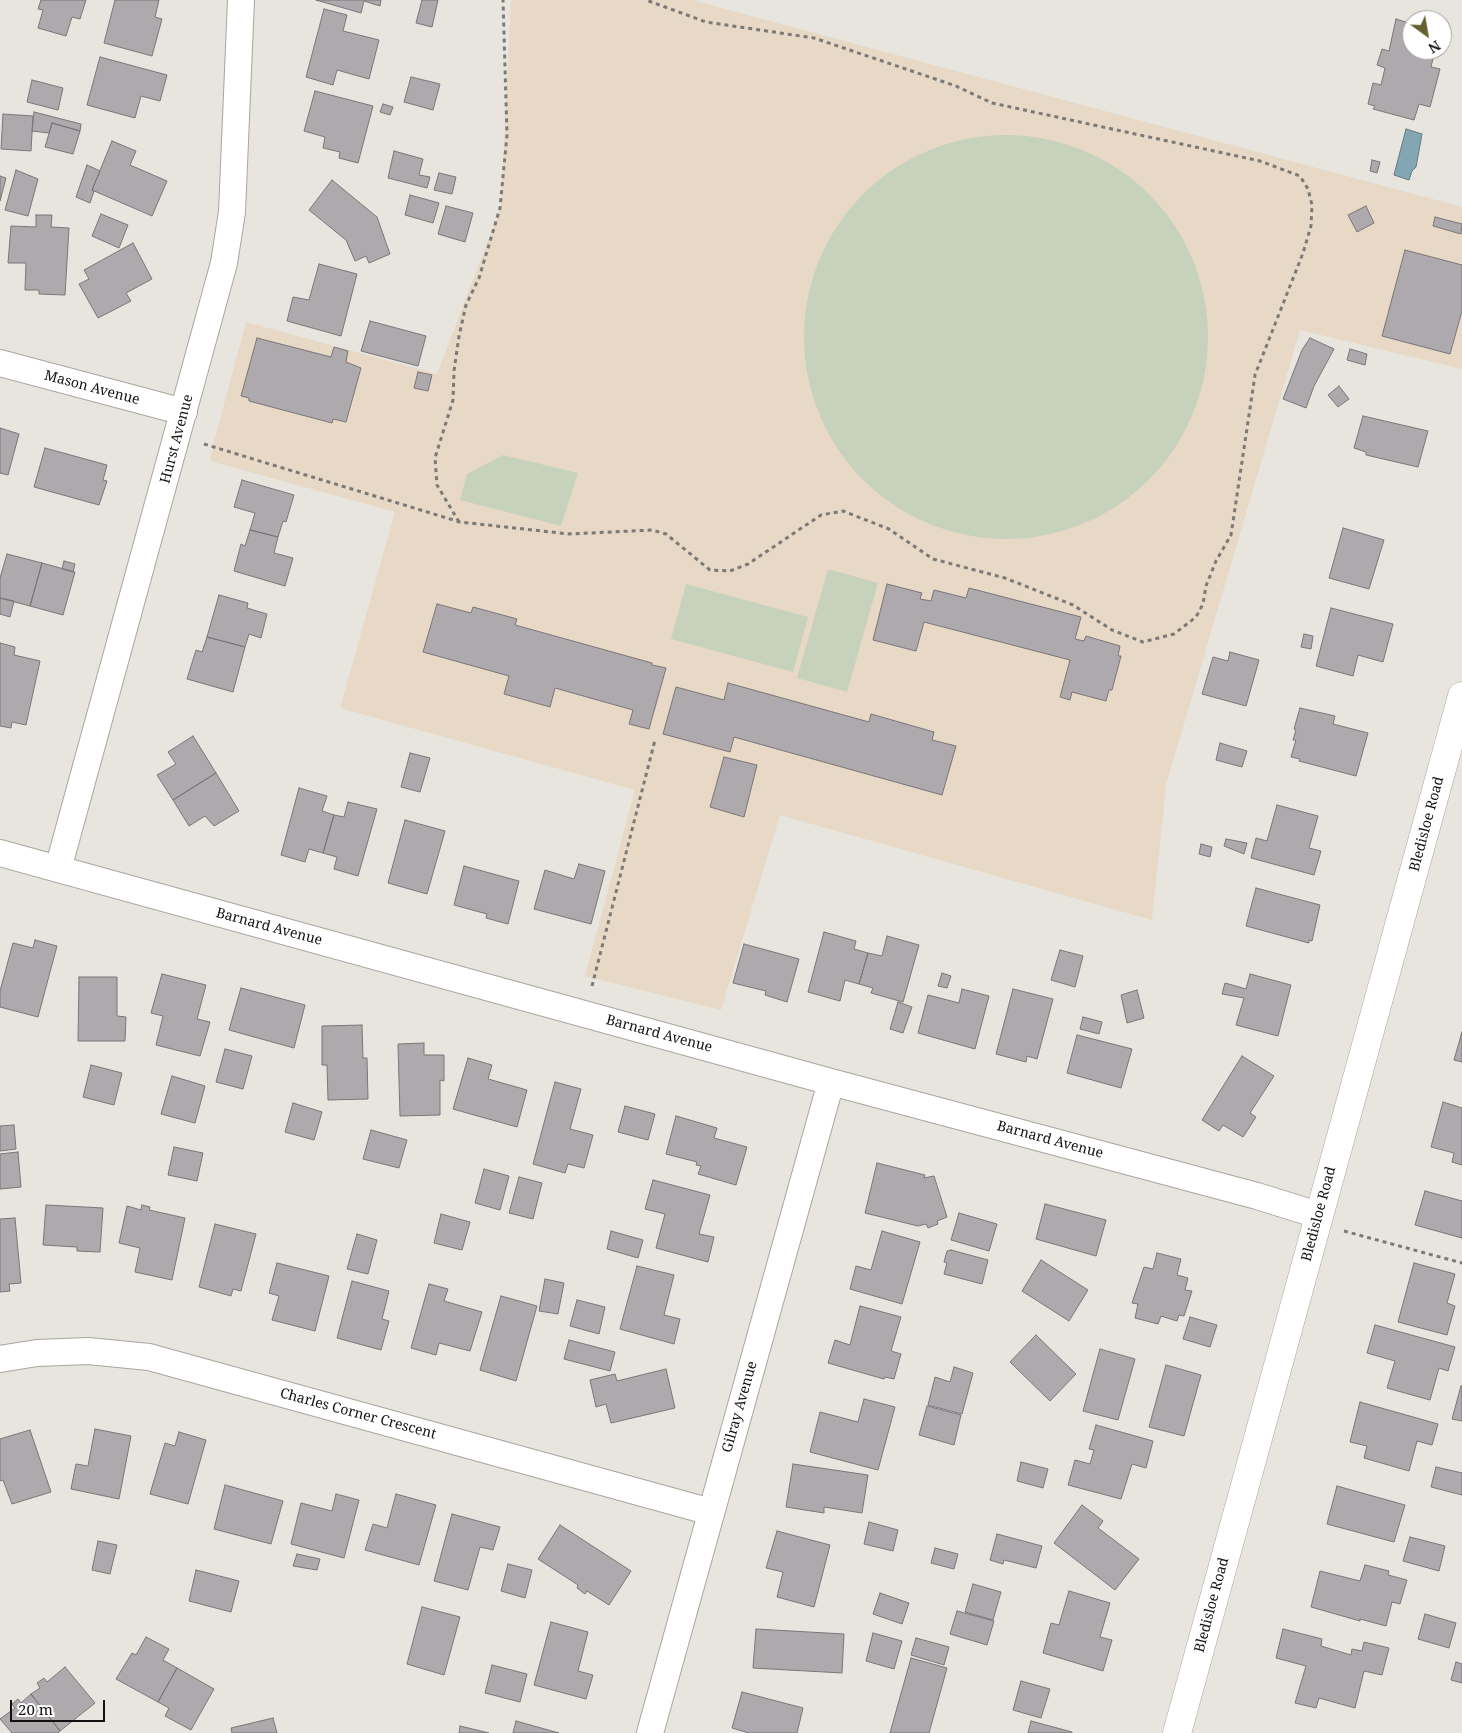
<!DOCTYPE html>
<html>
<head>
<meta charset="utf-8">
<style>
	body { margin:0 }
	#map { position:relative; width:1462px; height:1733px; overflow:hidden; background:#e7e5de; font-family:"Noto Serif",serif }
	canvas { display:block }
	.north { position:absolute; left:1402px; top:10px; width:50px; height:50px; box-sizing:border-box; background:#fff; border:1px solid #a0a09f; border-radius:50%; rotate:148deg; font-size:14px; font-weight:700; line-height:20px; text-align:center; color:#12110f }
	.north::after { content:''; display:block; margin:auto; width:18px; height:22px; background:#66602d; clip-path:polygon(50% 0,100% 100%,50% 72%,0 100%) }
	.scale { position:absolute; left:10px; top:1700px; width:95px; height:22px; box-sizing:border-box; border:2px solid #12110f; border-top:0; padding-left:6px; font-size:15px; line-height:18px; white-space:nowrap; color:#12110f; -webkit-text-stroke:4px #fff; paint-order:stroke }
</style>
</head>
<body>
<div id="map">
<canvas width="1462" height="1733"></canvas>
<div class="north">N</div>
<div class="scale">20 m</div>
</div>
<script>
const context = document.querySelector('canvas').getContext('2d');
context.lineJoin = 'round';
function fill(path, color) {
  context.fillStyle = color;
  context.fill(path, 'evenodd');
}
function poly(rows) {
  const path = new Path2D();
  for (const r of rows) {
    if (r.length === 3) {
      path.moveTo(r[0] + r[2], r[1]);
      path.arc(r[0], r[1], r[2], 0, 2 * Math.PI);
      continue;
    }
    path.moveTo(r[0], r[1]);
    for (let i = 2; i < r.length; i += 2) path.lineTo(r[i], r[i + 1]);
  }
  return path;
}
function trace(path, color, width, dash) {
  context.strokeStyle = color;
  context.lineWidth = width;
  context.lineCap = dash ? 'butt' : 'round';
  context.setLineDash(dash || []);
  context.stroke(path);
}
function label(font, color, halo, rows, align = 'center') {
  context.font = font + ' "Noto Serif",serif';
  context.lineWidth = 4.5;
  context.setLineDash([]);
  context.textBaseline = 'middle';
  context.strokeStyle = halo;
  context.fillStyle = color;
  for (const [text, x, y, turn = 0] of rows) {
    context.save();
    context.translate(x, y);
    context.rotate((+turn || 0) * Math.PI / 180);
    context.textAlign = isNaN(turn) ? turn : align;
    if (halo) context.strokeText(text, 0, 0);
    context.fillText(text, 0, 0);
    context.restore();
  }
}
fill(poly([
	[511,0,692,0,1462,207,1462,369,1300,330,1166,785,1152,920,780,815,721,1010,585,976,635,790,340,708,395,512,210,461,215,438,246,322,437,374,501,207]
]), '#e7d9c6');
fill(poly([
	[1006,337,202],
	[503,455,578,473,561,526,460,500,467,474],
	[828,569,878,583,847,692,797,678],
	[686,584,808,617,793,672,671,639]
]), '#c7d2bc');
const water = poly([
	[1406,129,1422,134,1416,167,1412,171,1409,180,1394,175,1406,129]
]);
fill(water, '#84a6b2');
trace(water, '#627981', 1);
const building = poly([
	[41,0,86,0,80,19,72,17,66,36,38,28,43,10,38,9,41,0],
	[115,0,159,0,155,17,162,19,152,56,104,43,115,0],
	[316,0,381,0,380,6,364,1,361,13,316,0],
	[422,0,438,0,432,27,416,23,422,0],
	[324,9,347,15,343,31,379,40,369,79,337,70,333,85,306,77,324,9],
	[1396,19,1412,24,1412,50,1435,50,1431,67,1440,69,1430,107,1419,104,1414,120,1373,109,1375,106,1368,104,1373,83,1381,85,1385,68,1377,65,1382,49,1389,51,1396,19],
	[100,57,167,75,160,101,141,96,135,118,87,105,100,57],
	[411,77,440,84,433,110,404,102,411,77],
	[32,80,63,88,58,110,27,102,32,80],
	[315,91,373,106,358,163,339,158,340,152,323,148,325,137,304,131,315,91],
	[383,104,393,107,390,115,380,112,383,104],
	[34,112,81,124,80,131,52,123,49,133,32,131,34,112],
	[3,114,33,116,31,151,1,149,3,114],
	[52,123,80,131,73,154,45,147,52,123],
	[112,141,136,151,130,165,167,181,152,216,92,190,112,141],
	[394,151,423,159,419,175,430,177,427,188,388,178,394,151],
	[1372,160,1380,162,1377,173,1370,171,1372,160],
	[87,165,100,171,92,190,94,191,90,203,76,197,87,165],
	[16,170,38,179,28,216,5,210,16,170],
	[439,173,456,177,452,194,434,190,439,173],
	[0,176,6,178,0,201,0,176],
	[332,180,377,217,390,254,369,263,366,256,355,261,346,240,309,210,332,180],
	[410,195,439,203,433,223,405,215,410,195],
	[446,206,473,213,465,242,438,234,446,206],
	[1366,206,1374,223,1357,232,1348,215,1366,206],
	[101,214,128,225,119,248,92,236,101,214],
	[36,215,52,215,51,227,69,228,65,295,39,294,39,290,25,290,26,263,8,263,11,226,36,227,36,215],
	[1435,217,1462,224,1461,234,1433,226,1435,217],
	[133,243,152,279,126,293,131,301,98,318,79,284,89,279,84,270,133,243],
	[1405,250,1462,265,1462,311,1450,354,1382,336,1405,250],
	[319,264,357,274,341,336,287,321,293,297,309,300,319,264],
	[370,321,426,336,418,366,361,351,370,321],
	[257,338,331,357,334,347,348,351,346,362,361,368,346,422,333,419,332,423,249,401,249,398,241,396,257,338],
	[1310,338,1334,349,1314,386,1306,408,1283,399,1302,350,1310,338],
	[1350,349,1367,354,1365,365,1347,360,1350,349],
	[418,372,432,375,428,391,414,388,418,372],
	[1339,386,1349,399,1338,407,1328,395,1339,386],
	[1363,416,1428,431,1418,467,1366,455,1366,452,1354,448,1363,416],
	[0,428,19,434,8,475,0,473,0,428],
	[45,448,107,465,103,480,107,481,99,505,34,487,45,448],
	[242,480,294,495,286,522,283,521,278,537,250,530,255,513,234,507,242,480],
	[1343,528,1384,540,1369,589,1329,578,1343,528],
	[250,530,278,537,274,553,293,558,285,586,234,571,241,544,245,546,250,530],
	[7,554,42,563,30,606,0,598,0,578,7,554],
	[64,561,75,564,73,572,62,569,64,561],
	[42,563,75,572,63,615,30,606,42,563],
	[887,584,922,593,920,599,931,601,934,590,966,598,969,588,1081,617,1075,639,1084,641,1086,636,1120,646,1118,656,1121,656,1112,690,1109,690,1106,701,1072,692,1070,700,1060,697,1070,660,924,622,916,651,873,640,887,584],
	[219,595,248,603,247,608,267,614,261,638,249,634,245,647,207,637,219,595],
	[0,598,14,601,10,617,0,614,0,598],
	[437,604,471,613,473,607,517,619,515,625,652,663,652,665,666,668,649,729,629,724,633,710,555,688,550,707,504,694,509,676,423,652,437,604],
	[1331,608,1393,624,1383,662,1358,655,1353,676,1316,666,1331,608],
	[1304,634,1313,636,1311,649,1301,647,1304,634],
	[207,637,245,647,233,692,187,679,196,650,202,652,207,637],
	[0,643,15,647,14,655,40,661,26,725,12,722,11,728,0,726,0,643],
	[1230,652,1259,660,1246,706,1202,694,1213,657,1228,661,1230,652],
	[728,683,869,722,871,714,934,732,932,740,956,746,942,795,734,737,730,752,663,734,676,687,724,700,728,683],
	[1300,708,1335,716,1333,724,1368,733,1356,776,1299,761,1300,759,1291,757,1296,740,1293,740,1296,730,1294,729,1300,708],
	[193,736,216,773,173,800,157,775,176,764,168,752,193,736],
	[1220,743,1247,751,1242,767,1216,760,1220,743],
	[410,753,430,758,420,792,401,787,410,753],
	[724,757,757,765,744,817,710,807,724,757],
	[216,773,239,811,214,826,205,816,189,826,173,800,216,773],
	[299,788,327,796,322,811,334,815,323,853,309,849,305,862,281,855,299,788],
	[348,802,377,809,358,876,334,869,337,857,323,853,334,815,344,817,348,802],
	[1277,805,1318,816,1309,848,1321,851,1314,875,1251,858,1256,838,1267,841,1277,805],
	[405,820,445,831,427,894,388,883,405,820],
	[1226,839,1247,843,1244,854,1224,846,1226,839],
	[1201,844,1212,847,1210,857,1199,854,1201,844],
	[579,864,605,871,591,924,534,909,545,870,574,879,579,864],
	[464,866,519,881,508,924,486,918,487,914,454,905,464,866],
	[1256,888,1320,905,1312,941,1309,940,1309,943,1246,926,1256,888],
	[824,932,856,941,854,949,868,953,859,984,845,980,840,1001,808,992,824,932],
	[887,936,919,945,903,1002,871,993,873,988,859,984,868,953,882,956,887,936],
	[35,940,57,946,38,1017,0,1007,0,991,13,943,33,948,35,940],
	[744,944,799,959,787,1002,765,995,766,991,733,983,744,944],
	[1060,950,1083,956,1075,987,1051,980,1060,950],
	[942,973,951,976,947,988,938,986,942,973],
	[162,974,206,985,197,1019,210,1022,200,1056,156,1045,163,1016,151,1013,162,974],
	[1250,974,1291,985,1278,1036,1236,1025,1244,998,1222,994,1225,983,1246,989,1250,974],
	[79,977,117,977,117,1016,126,1017,125,1041,78,1041,79,977],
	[241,988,305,1005,294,1048,229,1030,241,988],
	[962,989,989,996,975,1049,918,1033,928,995,959,1003,962,989],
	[1013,989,1053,999,1037,1059,1027,1056,1026,1062,996,1054,1013,989],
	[1137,990,1144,1018,1127,1023,1121,995,1137,990],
	[898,1002,912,1007,903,1033,890,1029,898,1002],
	[1083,1017,1102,1022,1099,1034,1080,1029,1083,1017],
	[362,1025,363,1058,367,1058,368,1099,328,1100,327,1065,322,1065,322,1026,362,1025],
	[1462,1032,1462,1062,1454,1060,1462,1032],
	[1077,1035,1132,1049,1121,1088,1067,1073,1077,1035],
	[424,1043,424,1055,444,1055,444,1081,440,1080,440,1115,400,1116,398,1044,424,1043],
	[225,1049,252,1056,243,1089,216,1082,225,1049],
	[1242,1056,1274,1076,1250,1113,1256,1117,1243,1137,1223,1125,1219,1131,1202,1120,1242,1056],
	[468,1058,492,1065,488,1079,527,1090,517,1127,453,1109,468,1058],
	[91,1065,122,1073,114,1105,83,1097,91,1065],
	[172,1076,205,1086,195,1123,161,1114,172,1076],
	[555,1082,581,1089,570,1129,593,1135,584,1168,568,1164,565,1173,533,1164,555,1082],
	[1443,1102,1462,1108,1462,1165,1452,1162,1454,1153,1431,1147,1443,1102],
	[293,1103,322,1112,314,1140,285,1132,293,1103],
	[625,1106,655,1114,648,1140,618,1132,625,1106],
	[676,1116,717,1128,714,1138,747,1147,736,1185,698,1174,701,1166,696,1165,697,1162,666,1154,676,1116],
	[14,1125,16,1149,0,1151,0,1126,14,1125],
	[371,1130,407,1140,399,1168,363,1159,371,1130],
	[174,1147,203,1153,197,1181,168,1175,174,1147],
	[18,1152,21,1187,0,1189,0,1154,18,1152],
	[877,1163,925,1175,924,1178,934,1176,947,1217,937,1221,938,1224,928,1228,926,1224,918,1226,865,1213,877,1163],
	[484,1169,509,1176,500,1210,475,1203,484,1169],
	[519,1177,542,1183,533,1219,509,1213,519,1177],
	[653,1180,710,1195,699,1234,714,1237,708,1262,656,1248,665,1214,645,1209,653,1180],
	[1425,1191,1462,1201,1462,1238,1415,1225,1425,1191],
	[1045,1204,1106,1220,1096,1256,1036,1239,1045,1204],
	[46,1205,103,1208,100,1252,77,1251,77,1247,43,1245,46,1205],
	[142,1205,150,1207,149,1210,185,1218,172,1280,135,1272,140,1248,119,1243,127,1206,141,1210,142,1205],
	[959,1213,997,1224,989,1251,951,1240,959,1213],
	[441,1214,470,1222,462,1250,434,1243,441,1214],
	[15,1218,21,1283,9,1284,10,1291,0,1292,0,1219,15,1218],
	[215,1224,256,1234,241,1291,233,1289,231,1296,199,1287,215,1224],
	[611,1231,643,1240,638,1258,607,1249,611,1231],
	[882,1231,920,1242,902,1304,850,1289,856,1266,871,1270,882,1231],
	[357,1234,377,1240,368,1274,347,1269,357,1234],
	[951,1250,988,1260,982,1284,944,1274,947,1263,944,1262,947,1251,951,1250],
	[1157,1253,1181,1259,1177,1275,1188,1278,1185,1290,1192,1291,1184,1316,1179,1315,1177,1321,1161,1316,1158,1324,1135,1318,1138,1304,1132,1303,1144,1267,1153,1269,1157,1253],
	[1041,1260,1088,1290,1069,1321,1022,1291,1041,1260],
	[277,1263,329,1276,315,1331,272,1320,279,1296,269,1293,277,1263],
	[1414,1263,1455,1274,1447,1303,1455,1306,1447,1335,1398,1322,1414,1263],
	[637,1266,674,1275,664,1315,680,1319,674,1344,620,1329,637,1266],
	[545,1279,564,1283,558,1314,539,1311,545,1279],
	[352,1281,389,1291,382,1319,389,1321,381,1350,337,1338,352,1281],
	[429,1284,448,1289,444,1301,482,1312,470,1351,439,1343,436,1355,411,1348,429,1284],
	[501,1296,537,1306,516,1381,480,1370,501,1296],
	[577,1300,605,1307,599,1334,570,1326,577,1300],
	[860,1306,901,1317,891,1351,901,1354,894,1379,885,1377,884,1379,828,1363,835,1340,850,1345,860,1306],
	[1190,1317,1217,1325,1210,1347,1183,1339,1190,1317],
	[1375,1325,1455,1347,1448,1371,1439,1368,1430,1400,1387,1388,1395,1361,1367,1353,1375,1325],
	[1036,1335,1076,1374,1050,1401,1010,1362,1036,1335],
	[569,1340,615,1352,610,1371,564,1359,569,1340],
	[1100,1349,1135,1359,1118,1420,1083,1411,1100,1349],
	[1166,1365,1201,1375,1184,1436,1149,1427,1166,1365],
	[954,1367,973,1373,962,1414,928,1405,935,1377,950,1382,954,1367],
	[666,1369,675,1408,611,1423,606,1404,596,1407,590,1380,615,1374,617,1381,666,1369],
	[1461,1386,1462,1386,1462,1421,1452,1419,1461,1386],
	[864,1399,895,1407,878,1470,810,1452,820,1412,858,1422,864,1399],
	[1360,1402,1438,1424,1432,1445,1417,1441,1409,1471,1364,1458,1367,1446,1350,1442,1360,1402],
	[927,1406,961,1415,954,1445,919,1435,927,1406],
	[1096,1425,1153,1441,1146,1468,1132,1464,1121,1499,1068,1485,1075,1460,1090,1464,1094,1450,1089,1449,1096,1425],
	[95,1429,131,1436,119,1499,71,1489,76,1464,88,1466,95,1429],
	[30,1430,51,1492,12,1504,3,1480,0,1481,0,1439,30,1430],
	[179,1432,206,1440,188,1504,150,1494,165,1443,175,1446,179,1432],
	[1021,1462,1048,1469,1043,1488,1017,1481,1021,1462],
	[793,1464,868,1475,862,1513,824,1507,824,1513,786,1507,793,1464],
	[1436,1467,1462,1473,1462,1495,1431,1487,1436,1467],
	[225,1485,283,1501,271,1544,214,1529,225,1485],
	[1337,1486,1405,1505,1394,1542,1327,1524,1337,1486],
	[336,1494,359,1500,344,1558,291,1544,301,1503,332,1511,336,1494],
	[396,1494,436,1505,419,1565,365,1550,373,1524,387,1528,396,1494],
	[1082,1505,1103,1521,1098,1528,1139,1559,1115,1590,1054,1543,1082,1505],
	[452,1514,500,1527,493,1550,480,1547,468,1590,434,1581,452,1514],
	[869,1522,898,1530,893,1551,864,1544,869,1522],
	[560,1525,631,1571,609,1605,587,1591,585,1594,577,1588,578,1585,538,1559,560,1525],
	[777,1531,830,1545,814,1607,777,1597,783,1572,766,1568,777,1531],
	[997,1534,1042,1546,1036,1568,1004,1560,1003,1564,990,1560,997,1534],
	[1410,1537,1445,1546,1439,1571,1403,1561,1410,1537],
	[98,1541,117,1545,110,1574,92,1570,98,1541],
	[935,1548,958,1554,954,1569,931,1563,935,1548],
	[297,1554,320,1559,317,1570,293,1566,297,1554],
	[508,1564,532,1570,525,1598,501,1591,508,1564],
	[1365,1565,1389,1571,1388,1575,1407,1580,1400,1604,1392,1602,1386,1626,1360,1619,1360,1621,1311,1607,1320,1571,1360,1581,1365,1565],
	[196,1570,239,1581,231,1612,189,1601,196,1570],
	[973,1584,1001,1592,993,1620,965,1612,973,1584],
	[1069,1591,1110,1603,1100,1637,1112,1640,1103,1671,1043,1653,1051,1623,1059,1625,1069,1591],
	[880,1593,909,1603,902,1624,873,1614,880,1593],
	[422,1607,460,1617,444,1675,407,1664,422,1607],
	[957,1611,994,1621,987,1645,950,1634,957,1611],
	[1425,1614,1456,1623,1449,1648,1418,1639,1425,1614],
	[551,1622,588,1632,578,1671,593,1675,586,1699,534,1685,551,1622],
	[756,1629,844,1634,842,1673,753,1668,756,1629],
	[1283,1629,1322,1639,1321,1646,1351,1655,1352,1649,1362,1651,1364,1642,1389,1648,1382,1675,1364,1671,1355,1708,1319,1698,1316,1708,1295,1703,1306,1666,1276,1658,1283,1629],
	[873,1633,902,1641,894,1669,866,1661,873,1633],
	[146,1637,169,1649,163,1660,177,1668,158,1702,116,1679,132,1653,136,1655,146,1637],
	[916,1638,949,1647,944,1665,911,1655,916,1638],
	[911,1658,947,1668,929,1733,890,1733,911,1658],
	[1456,1662,1462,1664,1462,1683,1451,1680,1456,1662],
	[492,1665,527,1674,520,1702,485,1693,492,1665],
	[65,1667,95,1703,60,1731,31,1694,40,1688,37,1683,44,1678,47,1682,65,1667],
	[177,1668,214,1689,191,1730,165,1716,169,1708,158,1702,177,1668],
	[1021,1681,1050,1689,1041,1718,1013,1710,1021,1681],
	[742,1692,803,1708,797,1733,749,1733,732,1728,742,1692],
	[31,1694,60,1731,58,1733,12,1733,0,1719,15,1708,12,1704,18,1699,21,1703,31,1694],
	[273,1718,277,1733,232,1733,231,1728,273,1718],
	[516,1721,559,1733,513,1733,516,1721],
	[1031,1721,1072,1732,1072,1733,1028,1733,1031,1721],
	[460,1726,489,1733,459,1733,460,1726]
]);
fill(building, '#aea9ad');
trace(building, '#7a7579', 1);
const street = poly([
	[0,363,184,412],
	[0,853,831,1082,1257,1196,1318,1215],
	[58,869,224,263,232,212,241,0],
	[0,1359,37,1353,88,1351,149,1357,711,1512],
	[650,1733,831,1082]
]);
const secondary = poly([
	[1177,1733,1462,696]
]);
trace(street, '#a8a6a0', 28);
trace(secondary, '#a8a6a0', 29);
trace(poly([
	[204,444,460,522,569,534,652,530,666,534,710,570,730,571,748,564,821,515,843,511,889,529,933,559,1005,578,1073,605,1112,630,1143,642,1174,634,1196,617,1203,604,1206,586,1216,561,1231,535,1255,375,1303,253,1311,226,1312,205,1308,189,1300,176,1260,161,992,103,956,86,814,38,706,22,646,0],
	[459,522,437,485,435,458,453,400,454,371,459,336,466,305,479,278,500,208,507,135,503,0],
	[592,986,655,740],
	[1344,1231,1462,1263]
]), '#7c7a76', 3, [4, 4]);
trace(street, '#fff', 26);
trace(secondary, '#fff', 28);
label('14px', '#12110f', '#fff', [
	["Mason Avenue",92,388,15],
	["Hurst Avenue",177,439,-75],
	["Bledisloe Road",1427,824,-75],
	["Barnard Avenue",269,927,15],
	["Barnard Avenue",659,1034,15],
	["Barnard Avenue",1050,1140,15],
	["Bledisloe Road",1319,1214,-75],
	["Gilray Avenue",740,1407,-74],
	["Charles Corner Crescent",358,1414,15],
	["Bledisloe Road",1212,1605,-75]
]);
</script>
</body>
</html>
